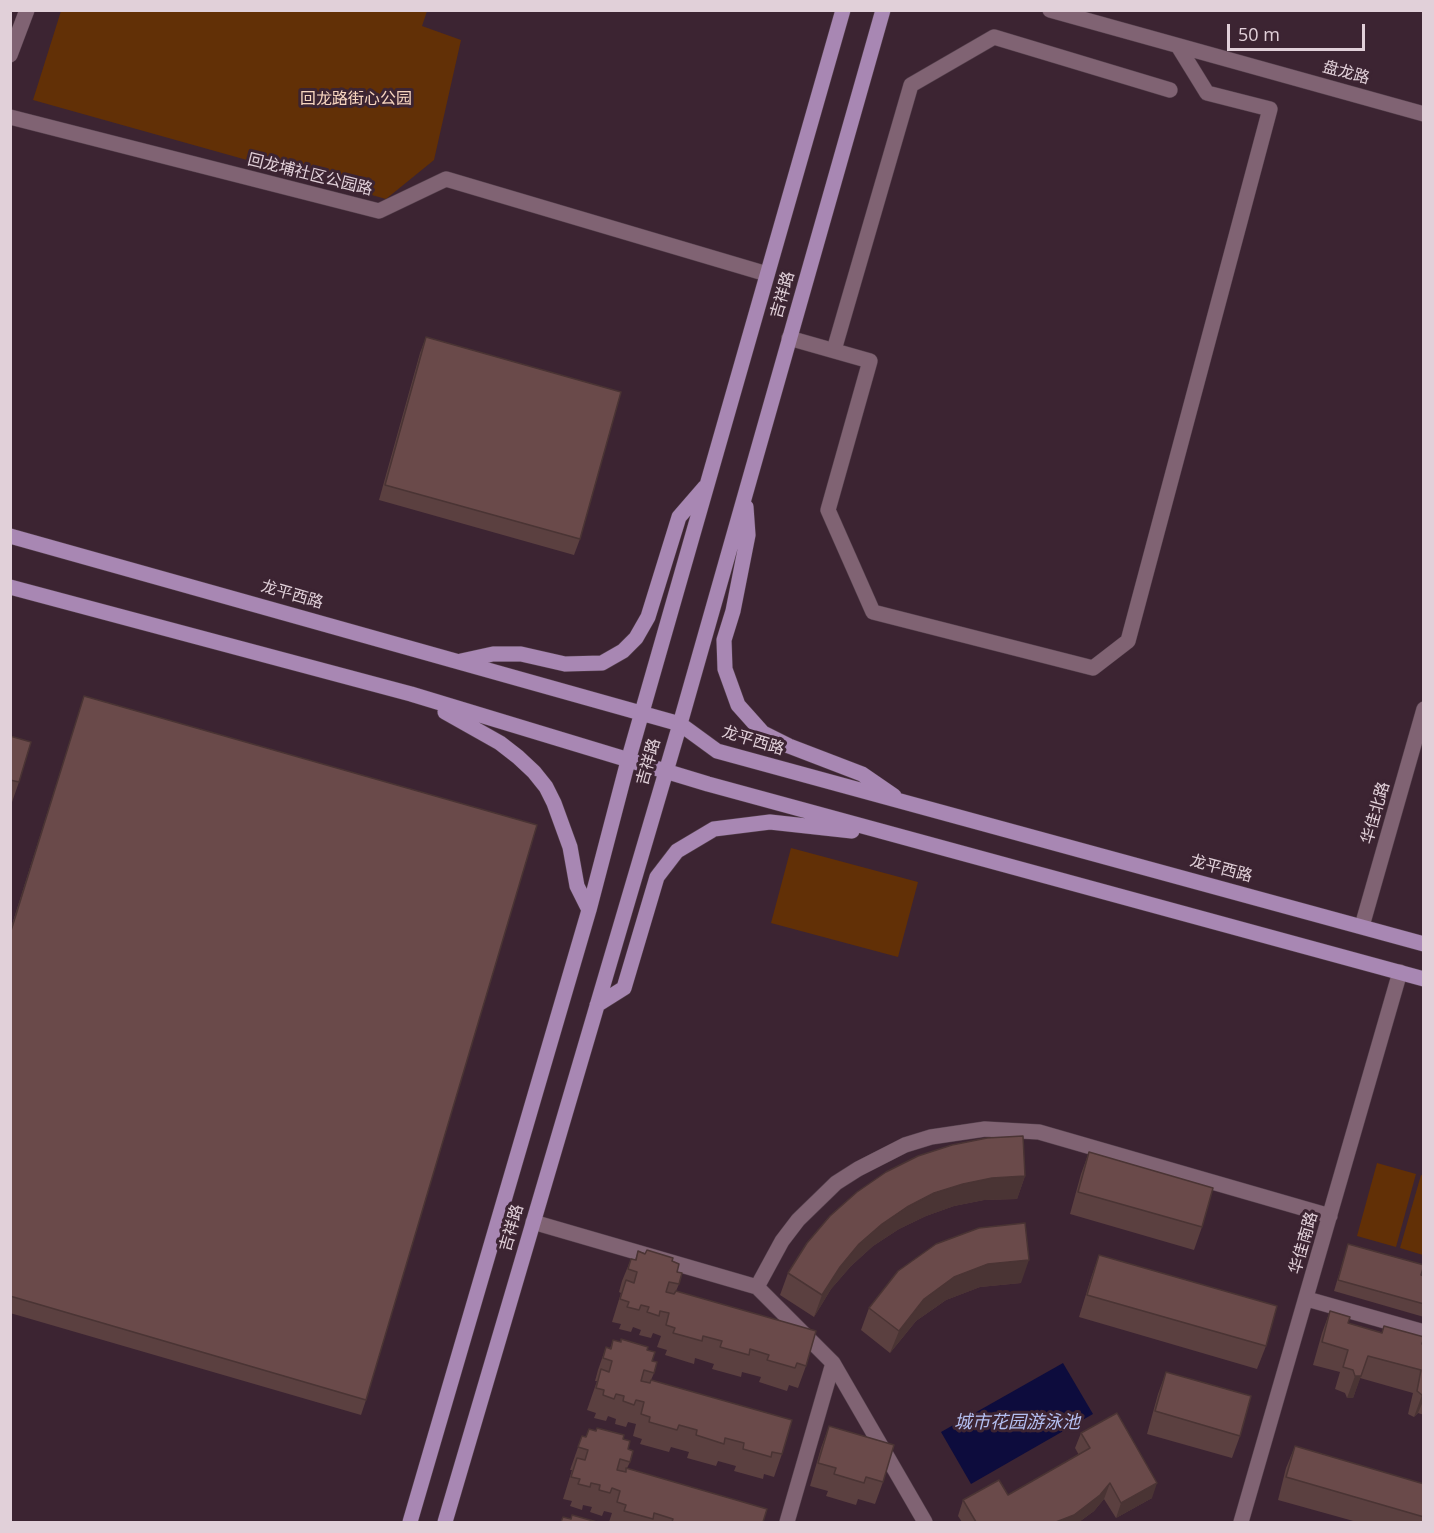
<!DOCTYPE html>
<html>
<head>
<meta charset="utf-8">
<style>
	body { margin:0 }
	#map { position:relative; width:1434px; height:1533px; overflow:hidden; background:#3c2432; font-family:"Open Sans",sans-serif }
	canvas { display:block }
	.frame { position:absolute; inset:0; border:12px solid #e1d0d9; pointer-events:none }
	.scale { position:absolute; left:1227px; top:24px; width:138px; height:27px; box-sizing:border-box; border:3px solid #e1d0d9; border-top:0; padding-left:8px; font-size:18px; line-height:21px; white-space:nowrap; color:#e1d0d9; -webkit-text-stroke:4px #3c2432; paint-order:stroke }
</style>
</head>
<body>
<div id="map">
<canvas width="1434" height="1533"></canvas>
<div class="frame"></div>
<div class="scale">50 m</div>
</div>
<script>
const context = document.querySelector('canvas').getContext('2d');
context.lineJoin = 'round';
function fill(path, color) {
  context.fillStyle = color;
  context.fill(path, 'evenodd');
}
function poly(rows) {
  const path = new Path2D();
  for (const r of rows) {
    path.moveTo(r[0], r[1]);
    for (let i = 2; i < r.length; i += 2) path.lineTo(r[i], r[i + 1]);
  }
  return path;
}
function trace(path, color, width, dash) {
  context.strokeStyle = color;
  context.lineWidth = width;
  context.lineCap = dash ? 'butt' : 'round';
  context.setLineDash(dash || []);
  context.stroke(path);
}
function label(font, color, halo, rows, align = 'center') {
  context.font = font + ' "Open Sans","Noto Sans SC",sans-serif';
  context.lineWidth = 6;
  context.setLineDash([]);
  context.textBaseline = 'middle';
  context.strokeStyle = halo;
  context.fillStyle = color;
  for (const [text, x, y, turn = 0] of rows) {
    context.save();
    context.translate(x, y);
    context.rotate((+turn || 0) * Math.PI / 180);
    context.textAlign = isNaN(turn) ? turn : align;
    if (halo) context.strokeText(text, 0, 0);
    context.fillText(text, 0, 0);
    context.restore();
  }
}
fill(poly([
	[61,11,427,11,422,26,461,40,434,160,386,199,33,100],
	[791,848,918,882,898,957,771,923],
	[1377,1163,1416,1174,1396,1247,1357,1236],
	[1421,1175,1424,1176,1423,1255,1400,1248]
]), '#623006');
fill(poly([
	[1063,1363,1093,1414,971,1484,941,1432]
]), '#0d0c3d');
const minor = poly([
	[1050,10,1424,114],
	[10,55,27,10],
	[10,117,379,211,446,179,767,274],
	[789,338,870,361,828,510,873,612,1093,668,1128,641,1270,109,1207,93,1178,46],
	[834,350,911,85,994,37,1170,90],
	[1362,926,1424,709],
	[533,1222,757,1287,782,1241,798,1220,836,1183,858,1169,905,1145,931,1137,985,1129,1039,1132,1330,1216],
	[757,1287,833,1363,925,1522],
	[1307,1299,1424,1332],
	[787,1522,833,1363],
	[1241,1522,1400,972]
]);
const major = poly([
	[746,507,748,535,733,611,724,640,725,669,738,705,763,733,789,746,862,774,894,796],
	[10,536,680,724,717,751,1424,944],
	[10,587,411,694,708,784,1424,979],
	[461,661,493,654,521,654,565,664,602,663,623,651,636,638,648,617,679,517,705,487],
	[445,712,500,743,518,757,534,772,546,787,554,803,570,847,577,886,589,910],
	[597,1005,624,988,657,877,677,851,714,829,770,822,852,831],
	[410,1522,589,910,628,761,843,10],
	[445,1522,680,724,883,10]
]);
trace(minor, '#54404c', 16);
trace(major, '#54404c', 16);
trace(minor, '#806373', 15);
trace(major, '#a887b3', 15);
fill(poly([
	[426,337,580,539,574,555,379,500,420,353],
	[84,696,366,1400,361,1415,10,1313,10,931],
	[10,736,19,782,11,805,10,805],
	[1089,1152,1202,1227,1194,1250,1070,1214,1081,1174],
	[1025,1176,1017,1199,984,1200,954,1206,926,1216,899,1229,873,1246,851,1266,831,1289,814,1317,780,1295,788,1273,807,1243],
	[1348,1244,1424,1276,1424,1317,1334,1291],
	[638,1251,672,1261,677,1272,679,1284,676,1291,806,1366,798,1388,789,1385,787,1391,759,1382,761,1377,742,1372,741,1377,712,1369,714,1364,695,1358,694,1364,665,1355,667,1350,657,1347,661,1336,653,1333,651,1338,639,1335,641,1330,633,1327,631,1332,619,1329,621,1324,612,1322,621,1293,619,1292,622,1281,631,1259,635,1260],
	[1099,1255,1266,1346,1257,1369,1079,1317,1091,1278],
	[898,1271,1021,1283,980,1287,946,1300,916,1321,890,1353,861,1330,869,1308],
	[1330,1311,1348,1323,1424,1344,1424,1415,1418,1413,1414,1417,1408,1414,1413,1393,1360,1378,1353,1398,1347,1398,1345,1393,1335,1389,1340,1372,1313,1365,1322,1333],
	[613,1340,647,1350,652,1361,654,1373,651,1380,782,1454,774,1477,764,1474,763,1479,734,1471,736,1466,718,1461,716,1466,687,1458,689,1452,671,1447,669,1452,640,1444,642,1439,633,1436,636,1424,628,1422,626,1427,615,1424,616,1419,608,1416,606,1421,594,1418,596,1413,587,1410,597,1381,595,1381,598,1370,606,1347,610,1349],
	[1166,1372,1240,1436,1232,1458,1147,1434,1158,1394],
	[829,1426,883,1482,875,1504,858,1499,856,1505,826,1496,828,1491,810,1486,821,1448],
	[1081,1433,1152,1498,1116,1518,1104,1499,1094,1511,1079,1522,962,1522,958,1516,963,1500,1008,1495,1079,1455,1075,1448],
	[582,1436,586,1437,623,1439,628,1449,630,1462,627,1468,763,1522,609,1522,612,1513,604,1511,602,1516,590,1512,592,1507,583,1505,582,1510,570,1506,572,1501,563,1499,572,1470,570,1470],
	[1295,1446,1424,1484,1424,1522,1357,1522,1278,1500,1286,1468]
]), '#5b4040');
fill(poly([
	[1025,1176,1017,1199,984,1200,954,1206,926,1216,899,1229,873,1246,851,1266,831,1289,814,1317,822,1295,840,1267,859,1244,882,1224,907,1207,934,1193,963,1184,992,1178],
	[1029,1260,1021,1283,980,1287,946,1300,916,1321,890,1353,899,1331,924,1299,954,1277,988,1264],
	[1355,1376,1361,1376,1353,1398,1347,1398],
	[1424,1393,1424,1399,1418,1413,1414,1417,1422,1395],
	[1110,1483,1104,1499,1094,1511,1079,1522,1056,1522],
	[1157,1483,1152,1498,1116,1518,1121,1503]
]), '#4a3434');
const building = poly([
	[426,337,621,392,580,539,385,485,426,337],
	[84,696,537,825,366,1400,10,1296,10,934,84,696],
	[10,736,31,742,19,782,10,780,10,736],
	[1023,1136,1025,1176,992,1178,963,1184,934,1193,907,1207,882,1224,859,1244,840,1267,822,1295,788,1273,807,1243,830,1216,857,1192,886,1172,918,1156,952,1145,987,1138,1023,1136],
	[1089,1152,1213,1188,1202,1227,1078,1192,1089,1152],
	[1025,1223,1029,1260,988,1264,954,1277,924,1299,899,1331,869,1308,898,1271,936,1244,979,1228,1025,1223],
	[1348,1244,1424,1265,1421,1275,1424,1276,1424,1304,1338,1280,1348,1244],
	[647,1250,673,1258,672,1261,679,1264,677,1272,682,1273,679,1284,669,1282,666,1292,674,1294,676,1291,816,1331,806,1366,797,1363,795,1368,767,1360,769,1355,750,1349,749,1355,720,1347,722,1341,703,1336,702,1341,673,1333,675,1328,666,1325,669,1313,660,1311,659,1316,647,1312,649,1307,641,1305,639,1310,627,1307,629,1302,620,1299,626,1280,634,1283,637,1272,628,1269,631,1259,636,1260,638,1251,645,1254,647,1250],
	[1099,1255,1277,1306,1266,1346,1087,1295,1099,1255],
	[1330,1311,1350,1317,1348,1323,1382,1333,1384,1326,1424,1337,1422,1344,1424,1344,1424,1393,1422,1395,1417,1391,1421,1370,1368,1356,1361,1376,1355,1376,1353,1370,1343,1367,1348,1350,1322,1342,1330,1311],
	[621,1339,648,1347,647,1350,655,1352,652,1361,657,1362,654,1373,644,1370,641,1381,650,1383,651,1380,792,1420,782,1454,772,1452,771,1457,743,1449,744,1443,725,1438,724,1444,696,1435,697,1430,679,1425,677,1430,649,1422,650,1417,641,1414,644,1402,636,1400,634,1405,623,1401,624,1396,616,1394,614,1399,603,1395,604,1390,596,1388,601,1369,609,1372,612,1361,603,1358,606,1347,611,1349,613,1340,621,1342,621,1339],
	[1166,1372,1251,1396,1240,1436,1155,1411,1166,1372],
	[1117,1413,1157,1483,1121,1503,1110,1483,1100,1495,1074,1515,1056,1522,976,1522,963,1500,999,1480,1008,1495,1090,1448,1081,1433,1117,1413],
	[829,1426,894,1445,883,1482,866,1477,864,1483,834,1474,836,1468,818,1463,829,1426],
	[597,1428,624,1435,623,1439,630,1441,628,1449,633,1451,630,1462,620,1459,617,1470,626,1472,626,1468,767,1509,763,1522,672,1522,673,1519,654,1513,653,1519,624,1511,626,1505,617,1502,620,1491,612,1488,610,1493,599,1490,600,1485,591,1483,590,1487,578,1484,580,1479,571,1477,577,1458,585,1460,588,1450,578,1447,582,1436,586,1437,589,1429,596,1431,597,1428],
	[1295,1446,1424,1484,1424,1517,1286,1477,1295,1446],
	[572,1515,597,1522,561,1522,563,1517,571,1519,572,1515]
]);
fill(building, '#6a4a4a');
trace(building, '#4a3434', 1.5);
label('16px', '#e1d0d9', '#3c2432', [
	["盘龙路",1346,73,15],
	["回龙埔社区公园路",310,175,14],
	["吉祥路",783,295,-74],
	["龙平西路",292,595,16],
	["龙平西路",753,741,17],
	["吉祥路",649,762,-74],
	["华佳北路",1376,813,-74],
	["龙平西路",1221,869,15],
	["吉祥路",512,1228,-74],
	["华佳南路",1304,1243,-74]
]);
label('16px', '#f8d6c0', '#3c2432', [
	["回龙路街心公园",356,99]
]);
label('italic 18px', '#b4bff1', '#3c2432', [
	["城市花园游泳池",1017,1423]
]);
</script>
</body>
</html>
